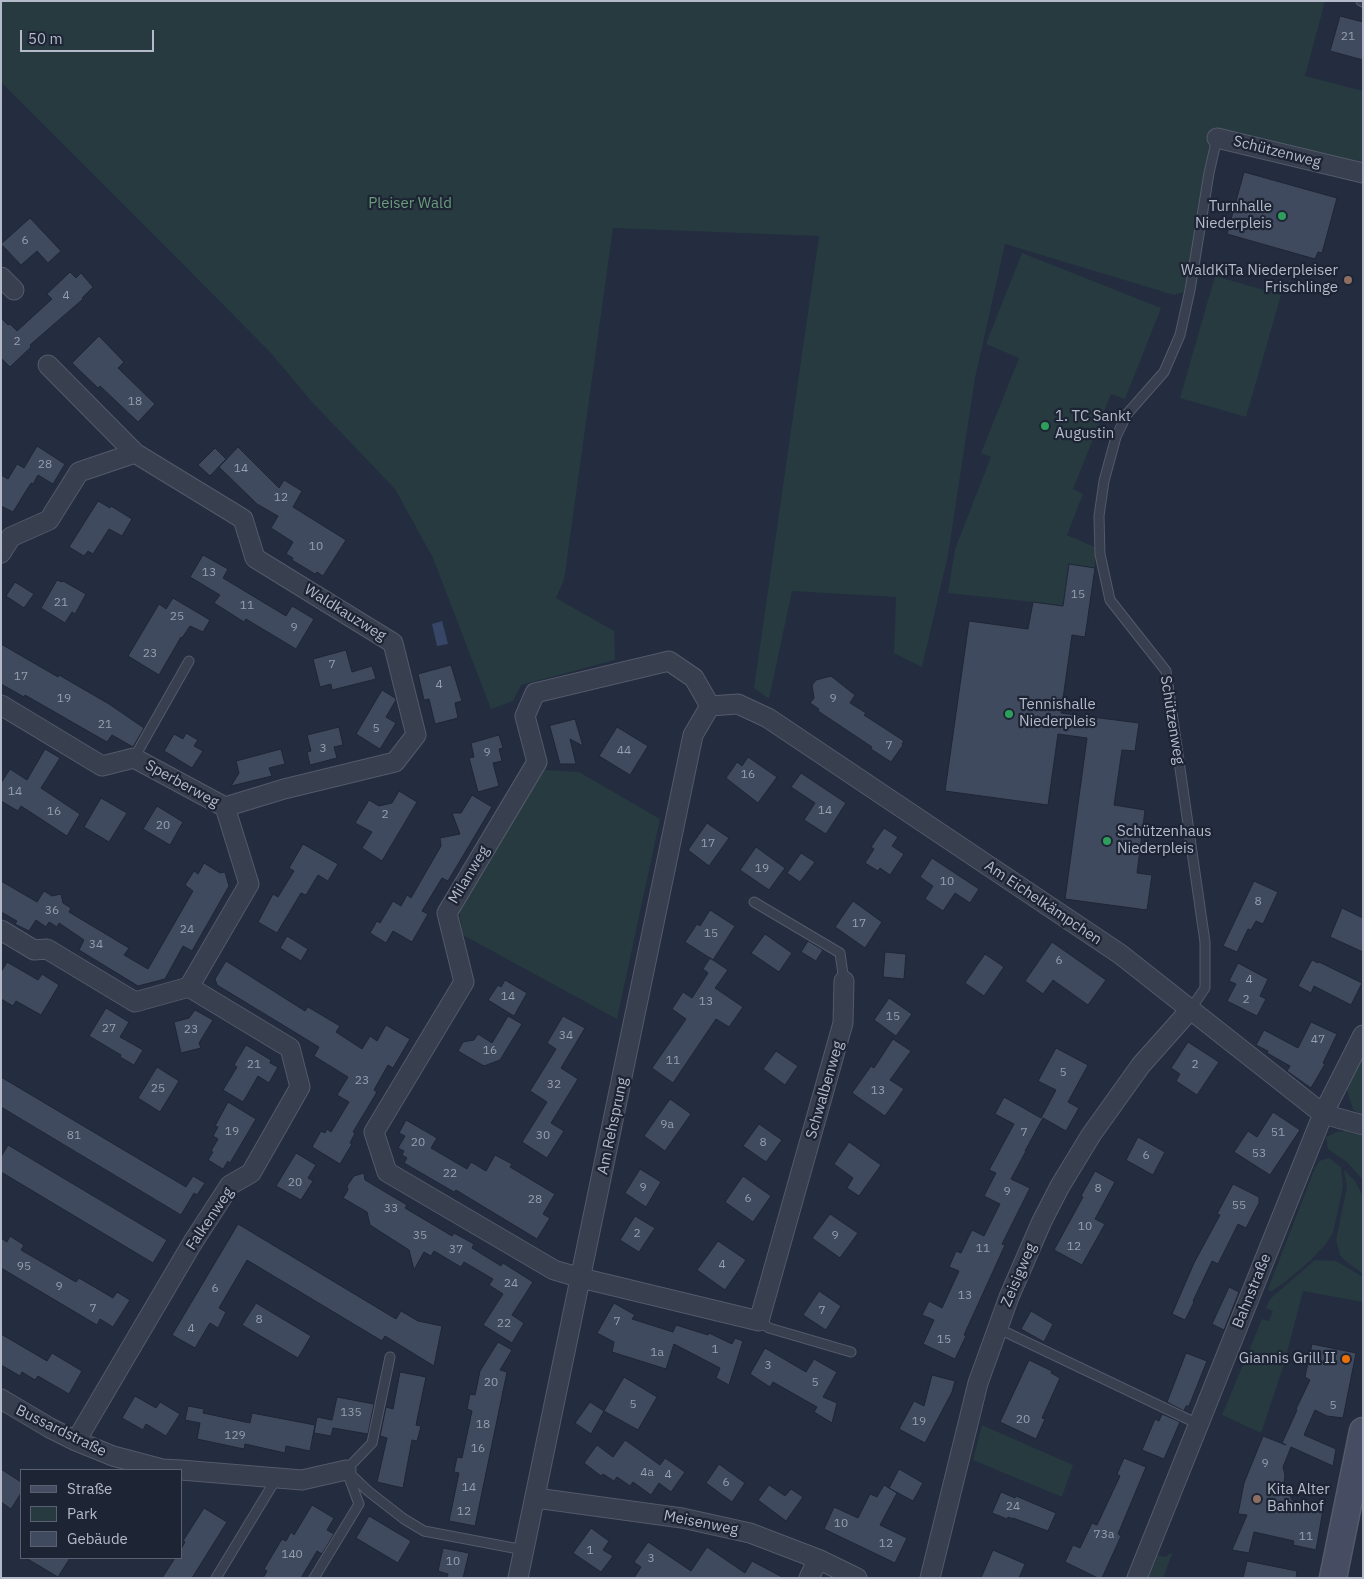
<!DOCTYPE html>
<html>
<head>
<meta charset="utf-8">
<style>
	body { margin:0 }
	#map { position:relative; width:1364px; height:1579px; overflow:hidden; background:#242c3f; font-family:"IBM Plex Sans",sans-serif }
	canvas { display:block }
	.frame { position:absolute; inset:0; border:2px solid #b4baca; pointer-events:none }
	.legend { position:absolute; left:20px; top:1469px; width:162px; height:90px; box-sizing:border-box; background:#1d2434; border:1px solid #596070; margin:0; padding:6px 9px; list-style:none; font-size:15px; color:#b4baca }
	.legend li { display:flex; align-items:center; gap:10px; height:25px }
	.legend b { width:25px; border:1px solid #596070 }
	.scale { position:absolute; left:20px; top:30px; width:134px; height:22px; box-sizing:border-box; border:2px solid #b4baca; border-top:0; padding-left:6px; font-size:15px; line-height:18px; white-space:nowrap; color:#b4baca; -webkit-text-stroke:4px #1d2434; paint-order:stroke }
</style>
</head>
<body>
<div id="map">
<canvas width="1364" height="1579"></canvas>
<div class="frame"></div>
<ul class="legend">
<li><b style="height:6px;background:#464d62"></b>Straße</li>
<li><b style="height:14px;background:#263a40"></b>Park</li>
<li><b style="height:14px;background:#404a5e"></b>Gebäude</li>
</ul>
<div class="scale">50 m</div>
</div>
<script>
const context = document.querySelector('canvas').getContext('2d');
context.lineJoin = 'round';
function fill(path, color) {
  context.fillStyle = color;
  context.fill(path, 'evenodd');
}
function poly(rows) {
  const path = new Path2D();
  for (const r of rows) {
    path.moveTo(r[0], r[1]);
    for (let i = 2; i < r.length; i += 2) path.lineTo(r[i], r[i + 1]);
  }
  return path;
}
function trace(path, color, width, dash) {
  context.strokeStyle = color;
  context.lineWidth = width;
  context.lineCap = dash ? 'butt' : 'round';
  context.setLineDash(dash || []);
  context.stroke(path);
}
function label(font, color, halo, rows, align = 'center') {
  context.font = font + ' "IBM Plex Sans",sans-serif';
  context.lineWidth = 4.5;
  context.setLineDash([]);
  context.textBaseline = 'middle';
  context.strokeStyle = halo;
  context.fillStyle = color;
  for (const [text, x, y, turn = 0] of rows) {
    context.save();
    context.translate(x, y);
    context.rotate((+turn || 0) * Math.PI / 180);
    context.textAlign = isNaN(turn) ? turn : align;
    if (halo) context.strokeText(text, 0, 0);
    context.fillText(text, 0, 0);
    context.restore();
  }
}
fill(poly([
	[1,1,1325,1,1305,76,1363,91,1363,173,1217,138,1190,290,1174,295,1005,244,975,378,948,555,922,667,894,653,896,597,792,591,769,699,754,688,819,236,613,228,564,580,556,598,614,631,615,660,521,685,513,701,491,709,433,558,395,489,312,402,270,352,163,244,1,82],
	[1022,253,1161,308,1125,399,1111,394,1073,489,1083,494,1067,535,1097,548,1089,610,1033,602,948,593,955,549,991,457,981,453,1019,358,986,344],
	[1215,276,1281,295,1246,417,1180,398],
	[544,770,579,772,660,819,617,1019,463,935,459,911],
	[1363,1056,1363,1117,1353,1109,1347,1090,1356,1069],
	[1345,1131,1363,1136,1363,1180,1347,1162,1328,1149,1326,1137,1337,1132],
	[1329,1158,1341,1167,1343,1187,1333,1233,1325,1245,1311,1260,1285,1282,1272,1291,1269,1291,1268,1289,1315,1168,1319,1161],
	[1344,1170,1355,1181,1363,1196,1363,1274,1343,1259,1340,1255,1336,1240,1347,1187],
	[1315,1260,1336,1261,1363,1277,1363,1302,1303,1291,1284,1364,1261,1433,1222,1415,1262,1319,1269,1321,1273,1311,1266,1308,1271,1298],
	[982,1425,1073,1465,1062,1497,973,1460],
	[1171,1553,1172,1554,1163,1578,1148,1578,1158,1555,1165,1557]
]), '#263a40');
fill(poly([
	[442,621,448,644,437,646,432,624]
]), '#374567');
const building = poly([
	[1340,16,1363,22,1363,60,1330,51,1340,16],
	[1244,172,1337,198,1322,253,1318,252,1315,259,1227,234,1244,172],
	[30,218,61,251,48,263,37,251,21,265,1,244,30,218],
	[70,272,76,278,81,273,93,287,82,298,83,299,30,345,31,347,10,367,1,358,1,318,8,325,10,324,17,331,52,299,47,294,70,272],
	[99,336,124,362,118,368,155,404,138,422,100,386,98,388,72,363,99,336],
	[37,446,65,464,53,484,38,475,33,484,31,483,13,512,1,506,1,475,8,479,17,464,24,468,37,446],
	[238,447,279,488,284,480,302,491,293,507,346,540,323,576,317,572,315,574,292,560,293,558,286,554,293,542,271,528,278,516,257,504,219,467,238,447],
	[215,448,226,459,210,476,198,465,215,448],
	[98,501,110,508,111,506,132,519,122,536,109,529,93,554,88,551,84,556,69,547,98,501],
	[203,555,228,569,223,578,286,616,292,606,314,619,296,649,246,619,244,622,214,603,220,595,190,577,203,555],
	[1069,564,1095,568,1085,637,1072,635,1061,713,1139,723,1135,751,1122,750,1114,805,1145,810,1137,873,1152,875,1147,910,1065,899,1087,738,1058,734,1048,805,945,791,969,621,1028,629,1033,602,1063,606,1069,564],
	[57,580,62,582,63,581,86,594,75,614,72,612,65,623,41,608,57,580],
	[15,582,34,594,24,608,6,596,15,582],
	[173,598,210,620,203,632,190,626,182,638,181,637,159,675,128,656,159,604,166,609,173,598],
	[1,644,58,677,59,675,109,704,144,728,133,747,112,735,107,742,25,695,24,697,1,684,1,644],
	[346,650,352,672,372,666,376,679,332,690,331,684,320,687,313,659,346,650],
	[451,665,462,701,455,703,458,718,435,724,429,699,424,700,418,674,451,665],
	[831,676,855,695,850,703,866,713,864,715,904,741,902,744,903,745,891,762,871,749,872,747,818,711,819,709,810,703,814,698,812,685,816,680,831,676],
	[382,690,395,698,396,700,386,717,396,723,380,749,356,734,382,690],
	[575,719,583,746,570,739,576,764,560,764,550,727,548,726,575,719],
	[339,727,343,745,334,747,337,758,310,765,307,752,311,751,307,735,339,727],
	[617,727,648,746,630,775,599,756,617,727],
	[186,733,198,740,194,746,203,751,192,768,164,751,174,734,183,739,186,733],
	[499,735,503,748,499,749,502,761,493,763,499,786,478,792,469,758,474,757,471,743,499,735],
	[45,749,60,758,41,788,80,814,67,836,21,806,18,811,1,801,1,783,10,769,27,780,45,749],
	[281,749,285,764,269,768,272,776,231,786,239,773,236,761,281,749],
	[748,757,777,777,758,803,726,778,737,762,742,766,748,757],
	[801,773,846,803,826,834,804,820,815,803,791,787,801,773],
	[399,791,417,802,382,861,362,848,372,832,355,823,369,800,379,806,392,803,399,791],
	[472,795,492,807,448,881,442,878,422,911,428,914,412,942,393,931,386,943,370,933,377,921,380,923,393,901,401,906,407,895,411,898,441,846,440,838,460,834,452,813,461,813,472,795],
	[101,798,127,813,109,842,84,827,101,798],
	[157,806,183,822,170,845,143,829,157,806],
	[707,823,729,838,709,866,688,850,707,823],
	[884,828,898,837,892,846,904,854,890,875,880,868,878,871,865,863,874,849,871,847,884,828],
	[303,844,338,864,328,881,318,875,306,895,301,893,277,933,258,922,273,894,278,897,294,871,289,868,303,844],
	[756,847,785,868,769,890,740,870,756,847],
	[801,853,815,862,800,882,787,873,801,853],
	[932,858,979,889,970,903,955,893,943,911,925,899,933,886,920,877,932,858],
	[204,863,220,873,225,872,229,886,192,951,183,946,165,979,138,986,79,950,84,940,59,923,57,927,49,922,46,927,36,920,29,931,15,924,17,921,1,912,1,881,37,902,44,891,52,896,61,894,63,903,71,908,69,912,129,948,124,955,148,969,193,891,185,885,194,871,198,874,204,863],
	[1254,881,1278,892,1263,924,1256,921,1251,930,1248,929,1237,952,1223,946,1254,881],
	[853,901,882,922,865,948,835,927,853,901],
	[1342,908,1363,918,1363,952,1330,937,1342,908],
	[710,910,735,926,713,960,685,942,697,924,700,926,710,910],
	[765,934,792,953,779,972,751,953,765,934],
	[287,936,308,949,301,961,280,948,287,936],
	[808,941,823,950,816,961,801,952,808,941],
	[1052,942,1106,980,1088,1005,1053,980,1043,994,1025,981,1052,942],
	[885,952,906,954,904,979,883,977,885,952],
	[985,954,1004,967,984,996,965,983,985,954],
	[710,958,728,970,715,988,743,1007,729,1027,716,1019,673,1083,652,1068,686,1019,672,1009,683,992,692,998,708,973,703,969,710,958],
	[1312,960,1318,963,1319,962,1362,983,1351,1005,1314,986,1311,993,1298,986,1312,960],
	[226,961,305,1011,308,1007,340,1026,336,1032,362,1049,370,1036,377,1041,386,1025,410,1039,393,1068,388,1065,374,1090,377,1092,353,1132,355,1133,350,1143,352,1144,340,1164,312,1147,321,1131,325,1133,327,1129,331,1132,349,1102,337,1095,348,1077,314,1056,319,1047,217,985,215,979,226,961],
	[7,962,38,980,42,974,59,985,41,1015,16,1001,13,1006,1,999,1,972,7,962],
	[1238,963,1268,979,1260,996,1266,999,1257,1016,1227,1001,1236,984,1229,981,1238,963],
	[505,980,527,993,514,1016,488,1000,498,985,501,987,505,980],
	[889,998,912,1014,896,1036,874,1020,889,998],
	[106,1008,129,1022,120,1037,143,1050,134,1065,120,1057,121,1055,89,1036,106,1008],
	[195,1010,213,1020,199,1043,201,1048,181,1053,174,1022,189,1018,195,1010],
	[508,1016,522,1024,500,1060,484,1066,458,1051,463,1042,474,1040,478,1034,492,1043,508,1016],
	[563,1016,585,1028,561,1068,578,1079,551,1123,564,1131,547,1158,522,1142,547,1102,530,1091,556,1049,547,1043,563,1016],
	[1311,1022,1337,1034,1323,1063,1325,1064,1311,1088,1287,1071,1290,1066,1267,1053,1268,1051,1256,1045,1264,1030,1298,1048,1311,1022],
	[893,1039,911,1051,890,1080,904,1089,885,1116,852,1093,871,1066,874,1068,893,1039],
	[1188,1042,1219,1062,1197,1095,1176,1081,1180,1074,1171,1068,1188,1042],
	[246,1045,271,1060,270,1063,278,1067,269,1083,258,1076,243,1102,223,1090,237,1067,234,1065,246,1045],
	[1056,1048,1088,1065,1068,1102,1079,1108,1066,1131,1043,1118,1025,1151,1026,1151,1011,1179,1030,1188,1002,1244,1005,1245,964,1335,966,1336,955,1359,923,1344,934,1320,922,1315,929,1301,942,1308,959,1271,949,1267,956,1251,961,1253,972,1230,984,1236,1000,1204,984,1196,996,1173,989,1170,1014,1124,995,1114,1004,1097,1041,1118,1056,1090,1038,1081,1056,1048],
	[776,1051,798,1066,785,1085,763,1069,776,1051],
	[157,1067,179,1081,160,1112,138,1098,157,1067],
	[1,1077,186,1187,193,1176,205,1183,197,1195,194,1193,181,1215,1,1107,1,1077],
	[670,1099,691,1114,665,1151,644,1136,670,1099],
	[228,1102,256,1119,230,1163,228,1161,223,1169,208,1160,213,1152,211,1151,218,1139,213,1136,218,1127,215,1126,228,1102],
	[1273,1112,1300,1130,1270,1175,1234,1152,1248,1131,1257,1137,1273,1112],
	[406,1120,437,1138,431,1148,467,1169,471,1162,486,1171,495,1155,512,1164,510,1167,555,1194,543,1214,550,1218,537,1239,456,1190,454,1192,404,1163,407,1158,402,1155,404,1151,398,1148,405,1136,399,1133,406,1120],
	[759,1124,782,1140,766,1162,743,1146,759,1124],
	[1138,1137,1165,1152,1153,1175,1126,1160,1138,1137],
	[849,1142,881,1165,859,1196,847,1188,853,1178,834,1164,849,1142],
	[8,1145,167,1240,153,1263,1,1172,1,1157,8,1145],
	[296,1153,316,1165,308,1178,313,1181,301,1200,276,1186,296,1153],
	[640,1169,661,1182,646,1207,625,1193,640,1169],
	[1095,1171,1115,1182,1095,1219,1105,1224,1082,1265,1054,1250,1083,1197,1081,1196,1095,1171],
	[364,1173,365,1180,407,1205,405,1208,452,1236,454,1233,474,1244,472,1248,501,1266,503,1263,533,1282,512,1315,524,1323,512,1343,483,1325,503,1294,489,1285,493,1279,464,1262,461,1267,434,1251,431,1256,424,1252,414,1270,409,1250,370,1225,367,1212,343,1198,348,1190,347,1186,354,1176,364,1173],
	[743,1176,771,1196,753,1222,725,1202,743,1176],
	[1233,1184,1259,1197,1259,1203,1246,1228,1238,1224,1218,1264,1212,1261,1193,1301,1194,1302,1185,1320,1172,1314,1194,1263,1220,1215,1217,1214,1233,1184],
	[830,1214,858,1233,840,1258,812,1238,830,1214],
	[635,1216,655,1228,639,1252,620,1240,635,1216],
	[238,1224,396,1319,401,1311,418,1321,442,1326,434,1366,385,1336,382,1341,247,1260,219,1308,226,1312,218,1328,210,1323,195,1348,172,1335,238,1224],
	[10,1236,24,1245,21,1250,76,1282,79,1278,113,1298,117,1292,130,1300,113,1327,100,1319,97,1325,1,1268,1,1238,7,1242,10,1236],
	[718,1241,746,1260,725,1290,697,1270,718,1241],
	[1229,1287,1239,1292,1224,1330,1212,1324,1229,1287],
	[819,1291,841,1306,826,1330,803,1315,819,1291],
	[256,1303,311,1336,298,1358,242,1325,256,1303],
	[614,1303,635,1315,632,1319,673,1332,676,1325,708,1335,709,1333,732,1344,735,1338,743,1341,729,1385,716,1378,720,1368,674,1344,666,1369,612,1352,614,1342,597,1333,614,1303],
	[1031,1311,1053,1324,1044,1342,1021,1329,1031,1311],
	[1,1334,47,1361,52,1353,82,1371,69,1394,38,1376,35,1380,22,1372,20,1376,1,1365,1,1334],
	[498,1342,512,1350,500,1370,507,1372,475,1526,449,1521,459,1473,454,1472,457,1457,462,1458,472,1411,467,1409,470,1394,475,1395,480,1371,498,1342],
	[1312,1344,1356,1353,1343,1418,1327,1416,1315,1410,1304,1435,1336,1449,1333,1466,1291,1447,1283,1467,1285,1475,1284,1484,1292,1500,1304,1503,1304,1506,1323,1510,1316,1550,1293,1545,1294,1541,1254,1532,1249,1553,1232,1550,1247,1515,1238,1514,1244,1483,1263,1436,1286,1445,1282,1443,1297,1410,1296,1409,1310,1380,1305,1377,1312,1344],
	[765,1348,806,1372,814,1359,837,1372,823,1397,837,1403,832,1423,814,1412,817,1407,773,1382,770,1387,750,1374,765,1348],
	[1186,1353,1207,1361,1189,1406,1186,1406,1184,1411,1167,1402,1186,1353],
	[1029,1360,1052,1371,1051,1373,1060,1378,1042,1418,1045,1419,1036,1439,1000,1422,1029,1360],
	[400,1372,426,1377,416,1425,421,1426,419,1434,417,1441,412,1440,403,1488,377,1482,387,1438,380,1436,386,1407,393,1409,400,1372],
	[932,1375,955,1381,952,1392,925,1443,899,1429,914,1401,924,1406,932,1375],
	[624,1377,657,1397,638,1430,604,1411,624,1377],
	[135,1396,156,1408,160,1402,180,1414,166,1436,146,1424,143,1430,122,1418,135,1396],
	[337,1397,374,1404,368,1434,333,1428,331,1436,314,1433,317,1417,332,1420,337,1397],
	[590,1402,604,1411,591,1434,575,1423,590,1402],
	[188,1406,204,1409,203,1413,250,1423,252,1413,315,1425,310,1451,286,1446,285,1453,245,1444,244,1449,197,1439,200,1423,185,1420,188,1406],
	[1162,1414,1180,1422,1164,1459,1142,1450,1155,1419,1159,1421,1162,1414],
	[625,1440,660,1465,665,1458,685,1472,671,1492,659,1483,651,1495,633,1482,630,1486,617,1477,614,1481,603,1474,601,1476,584,1463,597,1445,613,1457,625,1440],
	[1124,1458,1146,1467,1118,1534,1121,1536,1102,1578,1098,1578,1065,1562,1073,1545,1080,1548,1092,1523,1097,1525,1120,1476,1117,1474,1124,1458],
	[719,1464,745,1483,732,1502,706,1483,719,1464],
	[1,1469,21,1482,21,1493,11,1509,1,1502,1,1469],
	[899,1469,923,1483,913,1501,889,1488,899,1469],
	[769,1485,785,1496,791,1489,803,1497,786,1521,758,1500,769,1485],
	[884,1485,897,1493,880,1525,907,1538,895,1563,824,1529,834,1507,858,1518,870,1494,877,1497,884,1485],
	[1001,1492,1015,1498,1016,1496,1056,1513,1048,1531,1013,1518,1013,1519,1008,1517,1007,1519,992,1513,1001,1492],
	[312,1505,334,1518,327,1530,334,1534,322,1554,317,1551,301,1578,263,1578,267,1571,264,1569,282,1539,286,1541,291,1532,294,1535,312,1505],
	[204,1508,227,1522,192,1578,162,1578,175,1558,181,1558,181,1549,185,1542,183,1541,204,1508],
	[369,1516,411,1541,398,1563,356,1538,369,1516],
	[591,1528,609,1541,603,1550,613,1556,601,1572,573,1553,591,1528],
	[648,1542,691,1571,707,1547,745,1573,752,1561,784,1578,634,1578,641,1567,634,1562,648,1542],
	[443,1548,469,1553,463,1578,447,1578,448,1574,438,1571,443,1548],
	[993,1550,1025,1564,1019,1578,981,1578,993,1550],
	[26,1558,70,1558,58,1577,26,1558],
	[1247,1561,1297,1571,1296,1578,1243,1578,1247,1561]
]);
fill(building, '#404a5e');
trace(building, '#1f2636', 1);
const lane = poly([
	[1361,1,1363,2],
	[134,758,189,661],
	[754,902,840,953,844,981],
	[1190,1010,1205,988,1205,942,1166,671,1110,600,1100,554,1099,516,1104,481,1116,437,1127,414,1164,372,1180,335,1190,290,1209,173,1217,138],
	[759,1321,769,1328,851,1352],
	[997,1328,1198,1424],
	[346,1470,368,1491,404,1519,424,1531,524,1550],
	[346,1470,372,1443,390,1357],
	[216,1578,276,1479],
	[314,1578,359,1504,347,1472]
]);
const street = poly([
	[1217,138,1363,173],
	[1,277,14,290],
	[48,365,135,453,243,519,255,558,393,643,416,735,395,762,284,789,225,807],
	[1,553,11,537,49,520,79,472,135,453],
	[1,705,102,766,134,758,225,807,249,884,189,987],
	[710,706,694,678,669,661,535,693,525,716,537,762,447,913,464,982,374,1132,387,1172,554,1270,581,1278,759,1321,843,1023,844,981],
	[710,706,738,704,768,718,1120,954,1323,1114,1363,1125],
	[1,930,34,950,47,949,135,1002,189,987,290,1048,300,1087,251,1173,230,1185,193,1242,76,1441],
	[1,1399,50,1428,76,1441,113,1456,162,1469,181,1470],
	[181,1470,302,1480,346,1470],
	[536,1498,682,1518,750,1533,818,1559,857,1578],
	[518,1578,693,735,710,706],
	[809,1578,818,1559],
	[930,1578,978,1383,1009,1297,1042,1221,1060,1186,1091,1135,1141,1065,1190,1010],
	[1137,1578,1323,1114,1363,1035]
]);
const secondary = poly([
	[1333,1578,1363,1431]
]);
trace(lane, '#535a6a', 11);
trace(street, '#535a6a', 21);
trace(secondary, '#535a6a', 29);
trace(lane, '#383f4f', 9);
trace(street, '#383f4f', 19);
trace(secondary, '#464d62', 26);
for (const [x, y, r, color] of [
	[1282,216,5,"#2e9e5b"],
	[1348,280,5,"#8d6e63"],
	[1045,426,5,"#2e9e5b"],
	[1009,714,5,"#2e9e5b"],
	[1107,841,5,"#2e9e5b"],
	[1346,1359,5,"#e8710a"],
	[1257,1499,5,"#8d6e63"]
]) {
  const dot = new Path2D();
  dot.arc(x, y, r, 0, 2 * Math.PI);
  context.fillStyle = color;
  context.fill(dot);
  trace(dot, '#1d2434', 2);
}
label('12px', '#979eaf', null, [
	["21",1348,37],
	["6",25,241],
	["4",66,296],
	["2",17,342],
	["18",135,402],
	["28",45,465],
	["14",241,469],
	["12",281,498],
	["10",316,547],
	["13",209,573],
	["15",1078,595],
	["21",61,603],
	["11",247,606],
	["25",177,617],
	["9",294,628],
	["23",150,654],
	["7",332,665],
	["17",21,677],
	["4",439,685],
	["19",64,699],
	["9",833,699],
	["21",105,725],
	["5",376,729],
	["7",889,746],
	["3",323,749],
	["44",624,751],
	["9",487,753],
	["16",748,775],
	["14",15,792],
	["14",825,811],
	["16",54,812],
	["2",385,815],
	["20",163,826],
	["17",708,844],
	["19",762,869],
	["10",947,882],
	["8",1258,902],
	["36",52,911],
	["17",859,924],
	["24",187,930],
	["15",711,934],
	["34",96,945],
	["6",1059,961],
	["4",1249,980],
	["14",508,997],
	["2",1246,1000],
	["13",706,1002],
	["15",893,1017],
	["27",109,1029],
	["23",191,1030],
	["34",566,1036],
	["47",1318,1040],
	["16",490,1051],
	["11",673,1061],
	["21",254,1065],
	["2",1195,1065],
	["5",1063,1073],
	["23",362,1081],
	["32",554,1085],
	["25",158,1089],
	["13",878,1091],
	["9a",667,1125],
	["19",232,1132],
	["7",1024,1133],
	["51",1278,1133],
	["81",74,1136],
	["30",543,1136],
	["20",418,1143],
	["8",763,1143],
	["53",1259,1154],
	["6",1146,1156],
	["22",450,1174],
	["20",295,1183],
	["9",643,1188],
	["8",1098,1189],
	["9",1007,1192],
	["6",748,1199],
	["28",535,1200],
	["55",1239,1206],
	["33",391,1209],
	["10",1085,1227],
	["2",637,1234],
	["35",420,1236],
	["9",835,1236],
	["12",1074,1247],
	["11",983,1249],
	["37",456,1250],
	["4",722,1265],
	["95",24,1267],
	["24",511,1284],
	["9",59,1287],
	["6",215,1289],
	["13",965,1296],
	["7",93,1309],
	["7",822,1311],
	["8",259,1320],
	["7",617,1322],
	["22",504,1324],
	["4",191,1329],
	["15",944,1340],
	["1",715,1350],
	["1a",657,1353],
	["3",768,1366],
	["20",491,1383],
	["5",815,1383],
	["5",633,1405],
	["5",1333,1406],
	["135",351,1413],
	["20",1023,1420],
	["19",919,1422],
	["18",483,1425],
	["129",235,1436],
	["16",478,1449],
	["9",1265,1464],
	["4a",647,1473],
	["4",668,1475],
	["6",726,1483],
	["14",469,1488],
	["24",1013,1507],
	["12",464,1512],
	["10",841,1524],
	["73a",1104,1535],
	["11",1306,1537],
	["12",886,1544],
	["1",590,1551],
	["140",292,1555],
	["3",651,1559],
	["10",453,1562]
]);
label('15px', '#b4baca', '#1d2434', [
	["Schützenweg",1277,152,14],
	["Waldkauzweg",345,613,32],
	["Schützenweg",1172,720,81],
	["Sperberweg",182,784,29],
	["Milanweg",469,875,-59],
	["Am Eichelkämpchen",1043,903,34],
	["Schwalbenweg",825,1090,-74],
	["Am Rehsprung",613,1126,-78],
	["Falkenweg",210,1219,-56],
	["Zeisigweg",1019,1275,-67],
	["Bahnstraße",1252,1291,-68],
	["Bussardstraße",61,1431,26],
	["Meisenweg",701,1523,11]
]);
label('15px', '#6b9c7c', '#1d2434', [
	["Pleiser Wald",410,204]
]);
label('15px', '#b4baca', '#1d2434', [
	["Turnhalle",1272,207,"right"],
	["Niederpleis",1272,224,"right"],
	["WaldKiTa Niederpleiser",1338,271,"right"],
	["Frischlinge",1338,288,"right"],
	["1. TC Sankt",1055,417],
	["Augustin",1055,434],
	["Tennishalle",1019,705],
	["Niederpleis",1019,722],
	["Schützenhaus",1117,832],
	["Niederpleis",1117,849],
	["Giannis Grill II",1336,1359,"right"],
	["Kita Alter",1267,1490],
	["Bahnhof",1267,1507]
], 'left');
</script>
</body>
</html>
